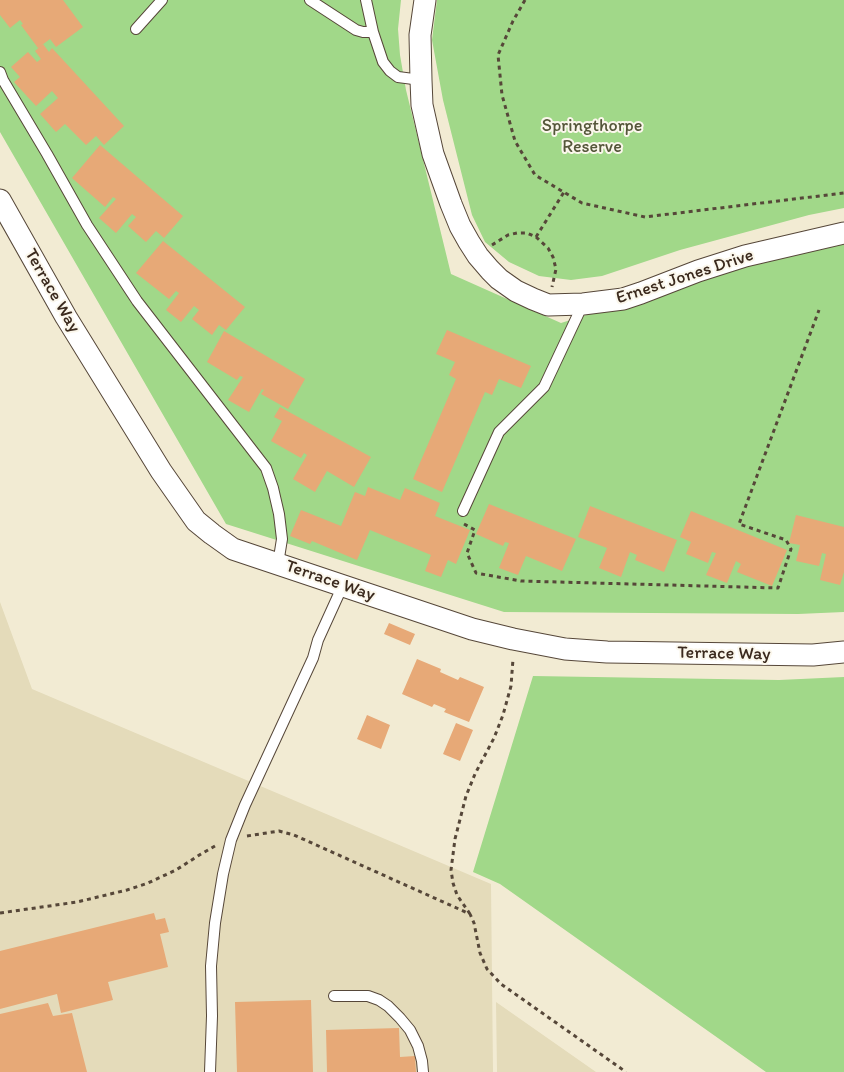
<!DOCTYPE html>
<html>
<head>
<meta charset="utf-8">
<style>
	body { margin:0 }
	canvas { display:block; background:#f2ebd3 }
</style>
</head>
<body>
<canvas width="844" height="1072"></canvas>
<script>
const context = document.querySelector('canvas').getContext('2d');
context.lineJoin = 'round';
function fill(path, color) {
  context.fillStyle = color;
  context.fill(path, 'evenodd');
}
function poly(rows) {
  const path = new Path2D();
  for (const r of rows) {
    path.moveTo(r[0], r[1]);
    for (let i = 2; i < r.length; i += 2) path.lineTo(r[i], r[i + 1]);
  }
  return path;
}
function trace(path, color, width, dash) {
  context.strokeStyle = color;
  context.lineWidth = width;
  context.lineCap = dash ? 'butt' : 'round';
  context.setLineDash(dash || []);
  context.stroke(path);
}
function label(font, color, halo, rows, align = 'center') {
  context.font = font + ' Itim,sans-serif';
  context.lineWidth = 4;
  context.setLineDash([]);
  context.textBaseline = 'middle';
  context.strokeStyle = halo;
  context.fillStyle = color;
  for (const [text, x, y, turn = 0] of rows) {
    context.save();
    context.translate(x, y);
    context.rotate((+turn || 0) * Math.PI / 180);
    context.textAlign = isNaN(turn) ? turn : align;
    if (halo) context.strokeText(text, 0, 0);
    context.fillText(text, 0, 0);
    context.restore();
  }
}
fill(poly([
	[0,602,32,689,491,884,493,1072,0,1072],
	[496,1002,596,1072,497,1072]
]), '#e4dbba');
fill(poly([
	[0,0,401,0,398,29,400,55,406,90,451,274,561,323,701,279,844,241,844,612,798,614,504,612,226,524,0,132],
	[437,0,844,0,844,208,809,215,680,250,602,276,571,280,539,276,509,262,485,242,472,215,443,100,432,40],
	[533,676,779,680,844,677,844,1072,766,1072,500,884,473,872]
]), '#a1d889');
fill(poly([
	[0,0,63,0,83,27,56,47,50,39,38,48,21,25,23,24,20,20,10,28,0,15],
	[43,44,49,52,52,48,124,126,104,145,96,136,86,145,65,124,56,132,40,114,58,98,52,91,36,106,14,82,20,77,11,67,28,52,37,62,41,59,35,51],
	[100,145,183,216,164,238,156,231,146,242,128,226,136,217,132,214,116,233,99,218,116,199,113,197,105,207,72,178],
	[163,241,245,307,226,330,219,325,212,335,192,319,199,310,194,306,181,322,166,310,179,293,176,291,169,299,136,273],
	[447,330,531,366,521,388,499,379,492,395,485,392,442,492,413,479,456,379,449,375,455,362,436,354],
	[224,331,305,379,288,409,261,394,264,390,262,389,249,412,228,400,243,377,240,376,237,380,207,362],
	[280,407,371,457,354,487,327,471,315,492,293,479,307,455,304,453,301,458,271,441,282,421,274,417],
	[368,487,400,500,405,488,440,503,435,516,470,530,456,564,448,560,441,577,425,571,431,555,370,530,357,560,312,541,310,544,290,536,301,510,341,526,355,492,365,496],
	[489,504,576,539,562,571,526,556,518,575,499,568,509,543,505,542,503,546,476,534],
	[590,506,677,540,664,572,635,560,637,555,630,552,621,577,599,568,607,548,578,537],
	[691,511,787,550,772,586,737,572,741,564,736,561,727,583,706,575,716,553,712,552,708,563,686,554,691,542,680,537],
	[796,515,844,527,844,572,840,585,820,580,826,554,822,553,819,566,796,561,800,545,789,543],
	[389,623,415,634,410,645,384,634],
	[417,659,441,669,440,672,458,680,460,677,484,687,469,722,444,712,446,709,434,704,432,707,402,694],
	[367,715,390,725,381,749,357,739],
	[456,723,473,730,460,761,443,754],
	[154,913,156,920,165,918,169,932,160,934,168,967,108,982,113,1000,61,1013,57,994,0,1009,0,951],
	[311,1000,313,1072,237,1072,235,1002],
	[48,1003,53,1016,72,1013,87,1072,0,1072,0,1014],
	[399,1028,400,1057,415,1056,416,1072,327,1072,326,1030]
]), '#e7a977');
const service = poly([
	[310,0,356,30,363,32,373,32],
	[366,0,373,32,383,62,390,71,398,77,421,80],
	[136,29,162,0],
	[0,72,3,80,47,154,87,225,137,301,266,468,273,488,279,514,282,539,278,564],
	[463,511,499,432,544,387,583,304],
	[334,996,368,996,379,1000,388,1006,400,1018,410,1030,418,1046,422,1061,423,1072],
	[210,1072,212,1016,211,966,215,923,223,874,231,840,245,805,313,658,318,640,343,585]
]);
const minor = poly([
	[425,0,420,35,421,80,422,105,433,154,451,204,460,226,469,242,478,256,490,270,499,279,516,291,533,299,548,305,583,304,623,299,641,293,698,271,745,256,844,233],
	[0,200,66,317,161,471,196,521,212,534,233,549,472,629,513,639,565,649,607,652,813,655,844,652]
]);
trace(service, '#564739', 12);
trace(minor, '#564739', 23);
trace(poly([
	[525,0,513,21,498,55,502,95,515,141,535,175,582,203,645,217,844,193],
	[536,237,548,248,553,257,556,269,552,287],
	[492,245,508,235,517,233,527,233,536,237,564,192],
	[464,524,475,530,467,553,476,573,521,581,778,588,791,549,786,540,739,524,819,310],
	[247,836,279,831,294,835,470,914,474,923,480,953,487,969,501,984,626,1072],
	[0,913,77,902,127,890,148,883,176,870,201,854,215,846],
	[470,914,457,895,453,883,451,870,455,839,466,796,475,774,494,738,503,715,511,686,513,659]
]), '#564739', 3, [4, 4]);
trace(service, '#fff', 10);
trace(minor, '#fff', 21);
label('18px', '#545639', '#fbf7ec', [
	["Springthorpe",592,126],
	["Reserve",592,147]
]);
label('18px', '#3b2a1e', '#fbf7ec', [
	["Ernest Jones Drive",685,277,-18],
	["Terrace Way",52,291,60],
	["Terrace Way",330,581,19],
	["Terrace Way",724,654,1]
]);
</script>
</body>
</html>
